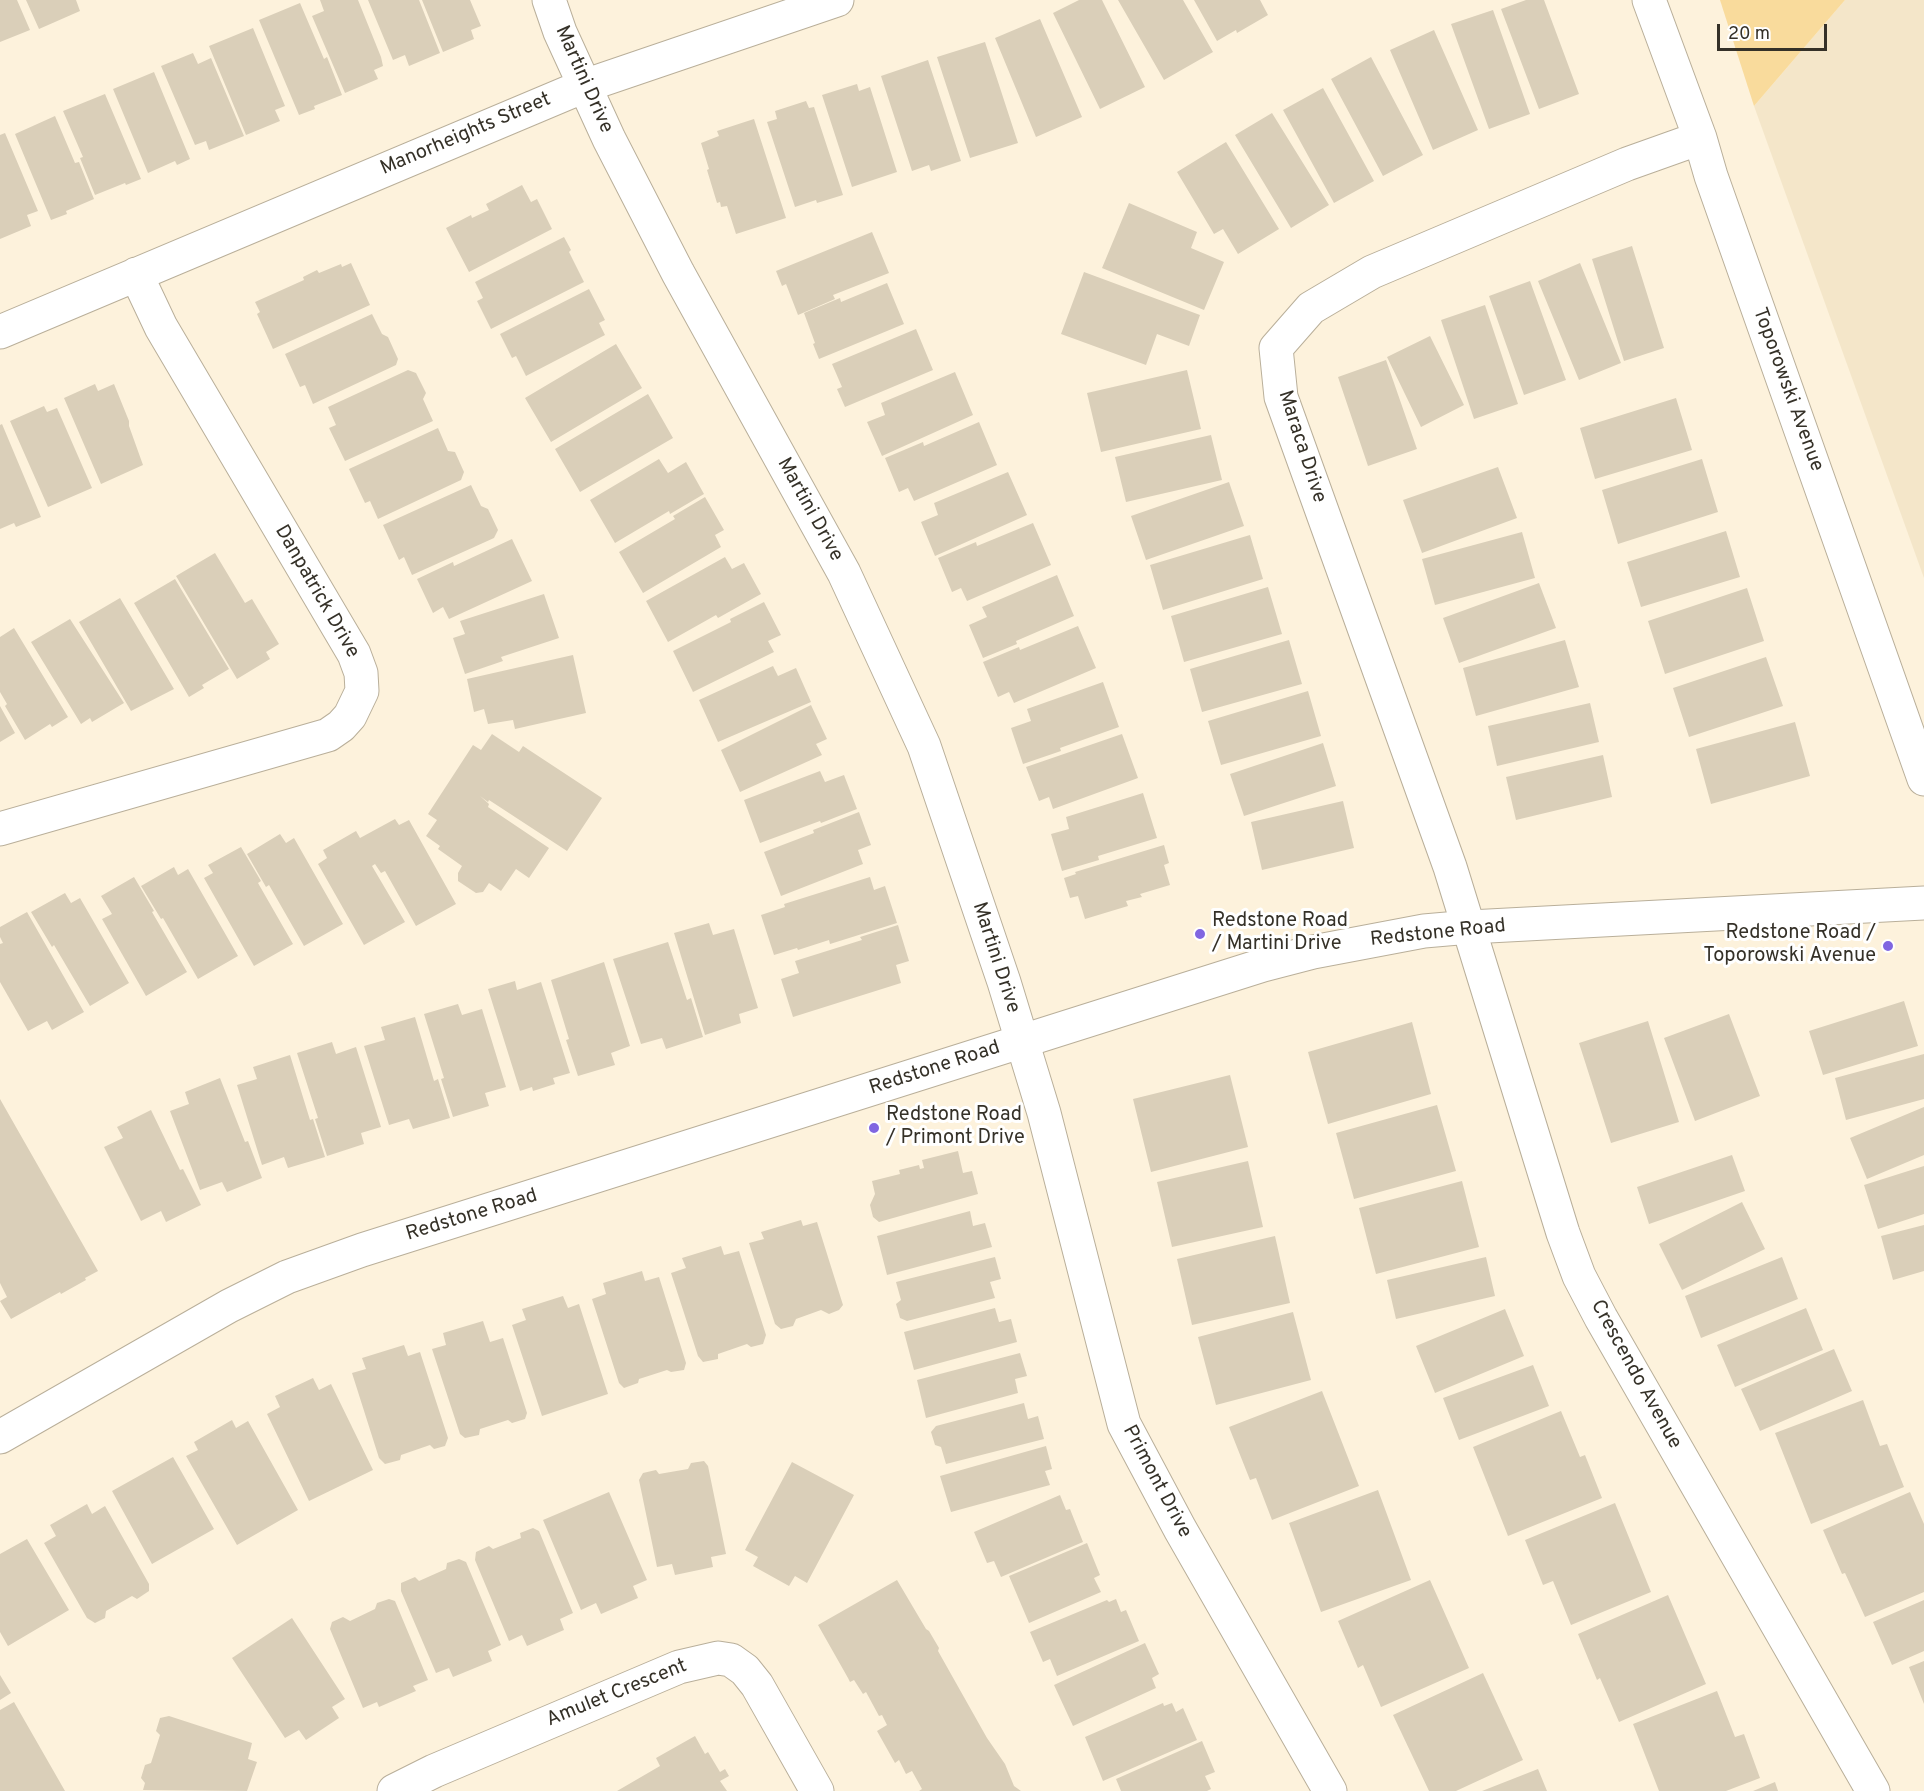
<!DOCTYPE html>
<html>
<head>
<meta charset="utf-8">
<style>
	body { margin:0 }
	#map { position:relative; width:1924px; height:1791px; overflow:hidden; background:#fdf2dc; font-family:Overpass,sans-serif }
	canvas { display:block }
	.scale { position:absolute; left:1717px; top:24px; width:110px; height:27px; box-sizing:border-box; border:3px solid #353128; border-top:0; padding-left:8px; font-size:18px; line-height:21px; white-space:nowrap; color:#353128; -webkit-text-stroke:4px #fff; paint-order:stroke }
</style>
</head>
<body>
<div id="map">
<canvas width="1924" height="1791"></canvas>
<div class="scale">20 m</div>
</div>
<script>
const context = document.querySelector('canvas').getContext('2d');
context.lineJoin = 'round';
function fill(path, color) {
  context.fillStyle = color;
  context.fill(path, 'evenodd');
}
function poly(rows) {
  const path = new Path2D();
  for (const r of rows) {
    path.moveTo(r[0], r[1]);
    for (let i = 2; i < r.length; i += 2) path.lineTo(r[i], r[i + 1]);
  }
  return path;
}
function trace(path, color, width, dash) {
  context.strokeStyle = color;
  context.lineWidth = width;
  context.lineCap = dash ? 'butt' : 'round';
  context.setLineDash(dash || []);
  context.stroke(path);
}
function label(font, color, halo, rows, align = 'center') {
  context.font = font + ' Overpass,sans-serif';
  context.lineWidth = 6;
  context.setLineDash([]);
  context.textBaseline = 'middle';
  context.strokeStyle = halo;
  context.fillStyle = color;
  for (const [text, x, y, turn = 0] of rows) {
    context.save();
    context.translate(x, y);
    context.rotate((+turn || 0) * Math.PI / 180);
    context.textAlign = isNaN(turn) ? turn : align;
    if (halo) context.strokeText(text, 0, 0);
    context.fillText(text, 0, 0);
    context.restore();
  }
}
fill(poly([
	[1845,0,1924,0,1924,578,1754,106]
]), '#f4e6c9');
fill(poly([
	[1720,0,1845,0,1754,106]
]), '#f9db9c');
fill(poly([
	[0,0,17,0,30,30,0,42],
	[26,0,76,0,80,11,39,29],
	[320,0,358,0,381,57,383,66,374,70,378,79,345,93,312,16,324,11],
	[368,0,419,0,440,53,409,66,405,55,393,60],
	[422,0,470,0,481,26,471,30,474,39,443,52],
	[1079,0,1102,0,1145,87,1100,109,1053,13],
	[1118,0,1183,0,1213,52,1164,80],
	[1194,0,1260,0,1268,15,1237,33,1236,30,1217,41],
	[1526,0,1544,0,1579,94,1539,109,1501,9],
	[300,3,324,59,327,57,342,95,314,106,315,109,299,115,259,20],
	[1493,10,1530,114,1489,129,1451,24],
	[1040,19,1082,117,1036,137,995,38],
	[253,28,285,106,275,110,280,121,246,135,209,46],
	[1434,30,1478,130,1433,150,1390,50],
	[985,42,1018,143,970,158,937,57],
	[193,53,198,64,211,58,244,136,209,150,206,141,195,145,161,66],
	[1371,57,1423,155,1383,176,1331,79],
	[928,60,961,161,931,171,929,165,912,171,881,76],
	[154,72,190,159,177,165,175,161,148,173,113,89],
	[857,84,859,91,870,87,897,172,852,187,822,95],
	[1323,88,1374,181,1334,203,1283,110],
	[105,94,141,179,126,185,125,183,95,195,80,158,83,157,63,111],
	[806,101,809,108,814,107,843,195,817,203,816,200,795,207,767,122,777,119,775,111],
	[1272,113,1329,205,1291,228,1235,135],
	[55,116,75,163,79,162,94,199,66,211,67,214,51,220,15,134],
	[754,119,786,218,736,234,727,206,721,207,720,202,717,203,707,170,709,169,701,143,719,136,717,131],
	[5,133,38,211,27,215,31,226,0,239,0,135],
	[1226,142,1279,229,1238,254,1223,229,1214,234,1177,172],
	[522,185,531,202,537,199,552,229,469,272,446,228,471,215,472,218,489,210,486,204],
	[1129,203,1197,232,1191,248,1224,262,1204,310,1102,268],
	[872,232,889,273,833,295,835,299,798,315,786,284,782,286,776,271],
	[564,237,571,250,569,252,584,282,491,329,477,301,483,298,475,282],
	[1632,246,1664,348,1624,361,1592,259],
	[351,263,370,305,273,349,257,314,260,312,255,302,304,280,303,277,317,270,319,273,341,264,342,267],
	[1580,263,1621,363,1579,380,1538,281],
	[1084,272,1200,315,1189,346,1157,334,1146,365,1061,334],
	[1530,281,1566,380,1524,395,1489,296],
	[887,283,904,324,819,359,813,344,815,343,804,313,840,298,841,302],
	[589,289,605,320,599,323,605,335,526,376,516,356,512,358,500,334],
	[1485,305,1518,404,1474,419,1441,320],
	[372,314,382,334,388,337,398,359,396,365,313,404,305,385,300,387,285,354],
	[916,329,933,370,845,407,837,389,842,387,832,364],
	[1430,336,1464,405,1421,427,1387,357],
	[616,344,642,388,551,442,525,398],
	[1386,360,1417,449,1368,466,1338,377],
	[408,370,416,373,426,393,423,399,433,421,345,461,329,428,336,425,328,407],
	[1187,370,1201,429,1101,452,1087,393],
	[955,372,973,415,882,456,867,422,885,415,881,403],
	[95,384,98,391,114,384,129,421,129,426,143,465,101,484,64,398],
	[648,394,673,438,580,492,555,449],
	[1676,398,1692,450,1595,479,1580,428],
	[44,406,47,412,57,408,92,488,48,507,10,421],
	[979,422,997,465,914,501,908,488,899,492,885,458,923,442,924,446],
	[2,424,41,517,16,527,14,523,0,529,0,425],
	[438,428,448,451,455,452,464,472,461,480,378,519,370,501,365,503,349,469],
	[1211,435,1222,480,1126,502,1115,457],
	[659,459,668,473,686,462,704,494,670,514,669,511,615,543,590,500],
	[1702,459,1718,512,1618,544,1602,490],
	[1498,467,1517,518,1422,553,1403,500],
	[1008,472,1027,515,935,556,921,522,938,515,934,503],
	[1229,482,1244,526,1146,560,1131,516],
	[471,485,481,506,488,509,498,530,494,538,412,575,404,557,399,560,383,525],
	[705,497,724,530,715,535,721,547,643,593,619,552,675,519,673,516],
	[1033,523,1051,565,967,601,961,588,952,592,938,558,976,542,977,546],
	[1726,531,1740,577,1641,607,1627,562],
	[1522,532,1535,578,1435,605,1422,559],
	[1250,535,1263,579,1163,610,1150,565],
	[512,539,532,581,449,619,443,607,433,613,417,579,453,562,454,566],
	[215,553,245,603,252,599,279,644,266,652,270,659,237,679,176,576],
	[725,557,732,569,744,563,761,594,718,618,716,615,668,642,646,601],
	[1057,575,1074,616,1016,641,1017,644,983,658,969,625,987,617,982,607],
	[175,579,229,669,202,685,204,688,189,697,134,603],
	[1539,583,1556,628,1459,663,1443,618],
	[1268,587,1282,634,1184,662,1171,616],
	[1747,588,1764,641,1665,674,1648,621],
	[544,594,559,638,501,657,503,661,465,674,453,638,465,634,460,621],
	[120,598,174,689,131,711,79,622],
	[764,602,781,635,768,641,774,652,693,692,673,651,731,622,730,619],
	[70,619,124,703,92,722,90,718,81,724,31,642],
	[1078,626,1096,668,1014,703,1009,692,998,697,983,662,1019,647,1020,650],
	[14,628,68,717,52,727,50,724,25,740,5,706,7,704,0,692,0,637],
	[1289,640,1302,684,1202,712,1190,669],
	[1565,640,1579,687,1476,716,1463,668],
	[573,655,586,713,515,729,513,720,488,724,484,709,474,712,467,679],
	[1766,657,1783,706,1689,737,1673,688],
	[773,666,778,676,796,668,811,702,718,742,699,700],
	[1103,682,1119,727,1060,748,1061,751,1023,764,1011,728,1031,721,1027,709],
	[1308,691,1321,736,1221,765,1208,721],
	[1590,703,1599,742,1497,766,1488,726],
	[811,705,827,739,816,744,822,755,740,792,721,750],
	[0,706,15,733,0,742],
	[1795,722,1810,776,1711,804,1696,749],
	[492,734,519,752,523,746,602,798,567,851,489,800,488,802,480,796,489,804,488,807,549,848,529,878,516,869,501,891,489,883,483,892,476,893,458,881,458,873,462,866,438,849,440,846,426,836,437,820,428,814,473,745,481,750],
	[1122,734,1138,778,1053,809,1049,797,1039,801,1026,767],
	[1323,743,1336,786,1244,816,1230,774],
	[1603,755,1612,797,1516,820,1506,777],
	[820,771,825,782,844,775,857,809,821,823,820,821,760,843,744,800],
	[1143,793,1157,838,1098,856,1099,860,1062,871,1051,834,1069,829,1066,817],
	[1343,801,1354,848,1262,870,1251,822],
	[859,812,871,845,858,850,863,864,781,896,764,852,814,833,813,830],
	[395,819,399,825,409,820,456,904,416,926,385,871,381,873,375,864,372,866,405,922,364,945,318,864,327,858,323,850,356,831,360,838],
	[280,834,286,843,294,838,343,924,304,946,269,885,266,887,247,854],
	[1164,845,1169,863,1164,865,1170,885,1140,894,1142,897,1126,901,1128,906,1085,919,1078,896,1070,898,1064,878,1076,874,1075,872],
	[241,847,261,881,258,883,293,944,254,966,204,878,213,873,208,865],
	[174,867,178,875,188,869,238,956,198,979,163,918,161,919,141,886],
	[134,877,154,911,152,912,187,972,146,996,102,919,112,914,101,896],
	[870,877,874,890,885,886,897,923,830,944,829,940,798,950,797,948,774,955,761,915,785,907,784,904],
	[65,893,71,903,80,898,129,983,90,1006,54,945,52,947,31,912],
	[27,912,84,1012,52,1030,47,1021,28,1031,0,982,0,944,3,943,0,937,0,927],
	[709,923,713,935,734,929,758,1008,739,1014,741,1023,705,1035,674,933],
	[898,925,909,961,896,965,901,983,793,1017,781,979,799,973,795,961,862,940,860,937],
	[668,942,687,1000,691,998,703,1037,666,1049,662,1038,641,1044,613,959],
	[604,962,630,1046,611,1053,615,1065,578,1076,566,1040,569,1039,551,980],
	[515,981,517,990,541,982,570,1073,553,1078,555,1084,533,1091,532,1087,520,1091,488,989],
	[1904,1001,1918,1046,1823,1075,1809,1031],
	[458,1004,462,1015,482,1009,506,1087,485,1093,489,1106,453,1117,441,1079,444,1078,424,1014],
	[1729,1014,1760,1096,1695,1121,1664,1038],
	[415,1017,434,1081,438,1079,450,1118,413,1129,409,1119,389,1125,364,1046,385,1040,381,1027],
	[1648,1021,1679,1122,1611,1143,1579,1043],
	[1412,1022,1431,1094,1328,1124,1308,1052],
	[332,1042,336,1054,356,1047,381,1127,361,1133,364,1144,327,1156,315,1119,318,1118,297,1053],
	[1924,1054,1924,1099,1846,1120,1835,1078],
	[290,1055,310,1120,313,1119,325,1157,288,1168,284,1157,262,1165,237,1085,257,1079,253,1067],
	[1230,1075,1248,1147,1151,1172,1133,1099],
	[220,1078,245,1142,248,1141,262,1178,227,1192,222,1182,200,1190,170,1111,189,1104,185,1092],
	[0,1099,98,1271,85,1278,86,1280,61,1294,60,1292,11,1319,0,1301,7,1297,0,1283],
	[1437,1105,1456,1171,1354,1199,1336,1133],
	[1924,1107,1924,1155,1867,1179,1850,1138],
	[151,1110,180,1170,183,1169,201,1205,166,1222,161,1211,141,1221,104,1147,123,1138,117,1127],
	[958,1151,963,1173,972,1171,978,1194,879,1222,873,1217,870,1205,875,1194,872,1181,900,1174,899,1170,919,1165,920,1169,924,1168,922,1160],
	[1732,1155,1745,1191,1649,1224,1637,1187],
	[1248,1161,1263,1227,1172,1247,1157,1182],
	[1924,1166,1924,1214,1878,1229,1864,1185],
	[1462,1181,1479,1247,1376,1274,1359,1208],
	[1742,1202,1765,1249,1682,1290,1659,1244],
	[970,1211,973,1226,985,1223,992,1247,887,1275,877,1236],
	[801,1220,803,1226,817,1222,843,1305,839,1310,829,1314,821,1310,796,1319,793,1326,781,1329,775,1324,749,1243,764,1239,761,1232],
	[1924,1225,1924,1271,1893,1280,1881,1236],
	[1275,1236,1290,1303,1192,1325,1177,1259],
	[721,1246,724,1255,739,1251,766,1335,763,1344,751,1347,747,1344,718,1354,718,1359,703,1362,698,1356,671,1273,686,1268,682,1258],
	[995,1257,1001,1279,990,1282,995,1298,907,1321,900,1318,896,1304,901,1300,896,1282],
	[1486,1257,1495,1296,1396,1319,1387,1280],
	[1782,1257,1798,1299,1701,1338,1685,1296],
	[642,1271,645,1281,659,1277,686,1363,684,1370,671,1372,667,1370,639,1379,638,1383,624,1388,619,1383,592,1299,606,1294,603,1283],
	[563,1296,568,1308,579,1304,608,1394,542,1416,512,1325,526,1320,522,1309],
	[995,1308,999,1322,1011,1319,1017,1342,914,1370,904,1332],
	[1806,1308,1823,1350,1735,1387,1717,1345],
	[1505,1309,1524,1356,1435,1393,1416,1346],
	[1293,1312,1311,1380,1216,1405,1198,1337],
	[483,1321,490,1342,503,1338,527,1413,525,1419,512,1423,508,1420,480,1429,479,1435,465,1438,460,1434,432,1349,446,1345,443,1333],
	[404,1345,408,1356,420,1352,448,1438,445,1446,434,1449,430,1445,401,1455,400,1460,385,1464,379,1458,352,1373,366,1369,362,1358],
	[1834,1349,1852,1391,1760,1431,1741,1389],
	[1020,1353,1027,1376,1015,1379,1018,1393,926,1418,917,1380],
	[1533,1365,1549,1406,1459,1440,1443,1398],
	[313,1378,319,1390,331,1384,373,1470,309,1501,267,1414,280,1407,275,1396],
	[1322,1391,1359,1486,1272,1520,1256,1478,1250,1480,1229,1427],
	[1863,1400,1880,1446,1887,1444,1904,1487,1811,1524,1775,1433],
	[1024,1403,1028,1419,1038,1416,1044,1439,946,1464,941,1447,935,1445,931,1432,936,1426],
	[1561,1411,1580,1457,1585,1455,1602,1498,1508,1536,1473,1447],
	[232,1420,236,1428,248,1421,298,1510,237,1545,186,1456,198,1450,194,1442],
	[1046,1446,1052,1469,1045,1471,1050,1485,951,1512,940,1476],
	[173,1457,214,1529,152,1564,112,1491],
	[704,1461,708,1466,726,1554,711,1557,713,1567,675,1575,672,1564,657,1567,639,1480,643,1473,656,1470,659,1474,688,1469,691,1463],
	[792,1462,854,1495,807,1583,795,1576,789,1586,753,1566,758,1557,745,1550],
	[1378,1490,1411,1580,1321,1612,1289,1523],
	[609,1492,647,1580,633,1586,638,1598,601,1614,596,1603,581,1610,543,1520],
	[1910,1492,1924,1524,1924,1592,1865,1617,1845,1573,1842,1574,1823,1530],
	[1060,1495,1066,1510,1070,1509,1083,1542,1001,1577,994,1561,987,1563,974,1532],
	[1615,1503,1651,1592,1571,1625,1553,1581,1543,1585,1525,1540],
	[87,1504,92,1514,105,1506,149,1584,149,1591,137,1599,132,1596,106,1611,105,1618,95,1623,87,1618,44,1543,56,1536,50,1525],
	[533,1528,539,1531,573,1613,560,1619,564,1630,527,1646,522,1635,509,1641,475,1560,476,1552,489,1546,493,1549,521,1538,520,1533],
	[27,1539,69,1610,8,1646,0,1632,0,1554],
	[1087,1543,1100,1575,1094,1578,1101,1592,1029,1623,1009,1576],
	[459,1559,466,1562,501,1645,488,1651,492,1661,453,1677,449,1668,436,1673,401,1591,401,1583,415,1577,419,1581,446,1569,447,1563],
	[897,1580,926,1629,929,1631,939,1648,938,1651,987,1738,1005,1764,1014,1786,1021,1791,919,1791,922,1789,912,1771,906,1774,899,1760,895,1763,877,1731,887,1725,882,1715,879,1716,866,1692,863,1694,854,1680,850,1682,848,1678,818,1625],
	[1430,1580,1469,1668,1381,1707,1363,1665,1358,1668,1338,1621],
	[1668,1595,1706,1684,1619,1722,1600,1678,1597,1680,1578,1634],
	[389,1599,395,1601,428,1680,413,1686,416,1691,379,1707,377,1702,363,1708,330,1629,332,1622,343,1617,350,1621,375,1609,377,1603],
	[1116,1599,1121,1612,1126,1610,1139,1641,1057,1676,1050,1659,1043,1662,1030,1632,1107,1600,1109,1602],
	[1924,1600,1924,1651,1892,1665,1873,1622],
	[292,1618,345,1699,332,1707,339,1718,306,1740,299,1730,285,1738,232,1658],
	[1145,1643,1159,1674,1152,1678,1156,1688,1073,1726,1054,1685],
	[1924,1661,1924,1704,1909,1667],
	[1483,1673,1523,1760,1456,1791,1429,1791,1393,1715],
	[0,1675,11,1693,0,1700],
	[1717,1691,1735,1737,1744,1734,1760,1778,1726,1791,1659,1791,1633,1724],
	[14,1702,65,1791,0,1791,0,1710],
	[1163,1703,1164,1706,1172,1703,1176,1712,1183,1708,1197,1740,1103,1781,1085,1737],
	[169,1716,252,1743,248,1759,257,1762,247,1791,143,1790,145,1783,141,1778,145,1765,151,1763,160,1735,156,1731,160,1718],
	[695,1736,705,1754,708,1752,720,1772,725,1769,729,1776,720,1781,727,1791,617,1791,660,1766,656,1758],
	[1202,1741,1215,1772,1205,1776,1211,1789,1207,1791,1121,1791,1116,1779],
	[1538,1769,1547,1791,1482,1791],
	[1775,1782,1778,1791,1753,1791]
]), '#dacfb9');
const street = poly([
	[549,0,560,32,609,139,678,273,844,573,924,746,1004,982,1044,1113,1124,1424,1180,1529,1330,1791],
	[1649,0,1700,138,1711,176,1924,779],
	[1700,138,1627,164,1372,272,1311,308,1276,348,1281,397,1450,867,1563,1233,1579,1276,1601,1318,1873,1791],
	[0,332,584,86,837,0],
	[0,829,328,735,341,726,350,716,362,691,361,673,354,654,161,327,136,274],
	[394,1791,434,1771,679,1667,718,1658,731,1660,745,1670,757,1685,817,1791]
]);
const secondary = poly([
	[0,1437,229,1306,287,1277,362,1250,1263,965,1313,952,1424,931,1470,927,1924,903]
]);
trace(street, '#b9af9a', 35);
trace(secondary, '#b9af9a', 35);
trace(street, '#fff', 33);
trace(secondary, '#fff', 33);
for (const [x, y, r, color] of [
	[1200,934,6,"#8066e1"],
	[1888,946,6,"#8066e1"],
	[874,1128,6,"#8066e1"]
]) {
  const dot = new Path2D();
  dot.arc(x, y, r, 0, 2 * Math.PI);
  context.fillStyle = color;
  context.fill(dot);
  trace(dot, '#fff', 2);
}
label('20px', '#353128', '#fff', [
	["Martini Drive",583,80,66],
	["Manorheights Street",466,135,-23],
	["Toporowski Avenue",1787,390,70],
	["Maraca Drive",1301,447,72],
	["Martini Drive",809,510,61],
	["Danpatrick Drive",316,592,60],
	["Redstone Road",1438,934,-6],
	["Martini Drive",995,958,72],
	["Redstone Road",935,1069,-18],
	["Redstone Road",472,1216,-17],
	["Crescendo Avenue",1635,1375,61],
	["Primont Drive",1156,1482,62],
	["Amulet Crescent",617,1694,-22]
]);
label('20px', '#353128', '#fff', [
	["Redstone Road",1212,922],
	["/ Martini Drive",1212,945],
	["Redstone Road /",1876,934,"right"],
	["Toporowski Avenue",1876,957,"right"],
	["Redstone Road",886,1116],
	["/ Primont Drive",886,1139]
], 'left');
</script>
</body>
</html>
